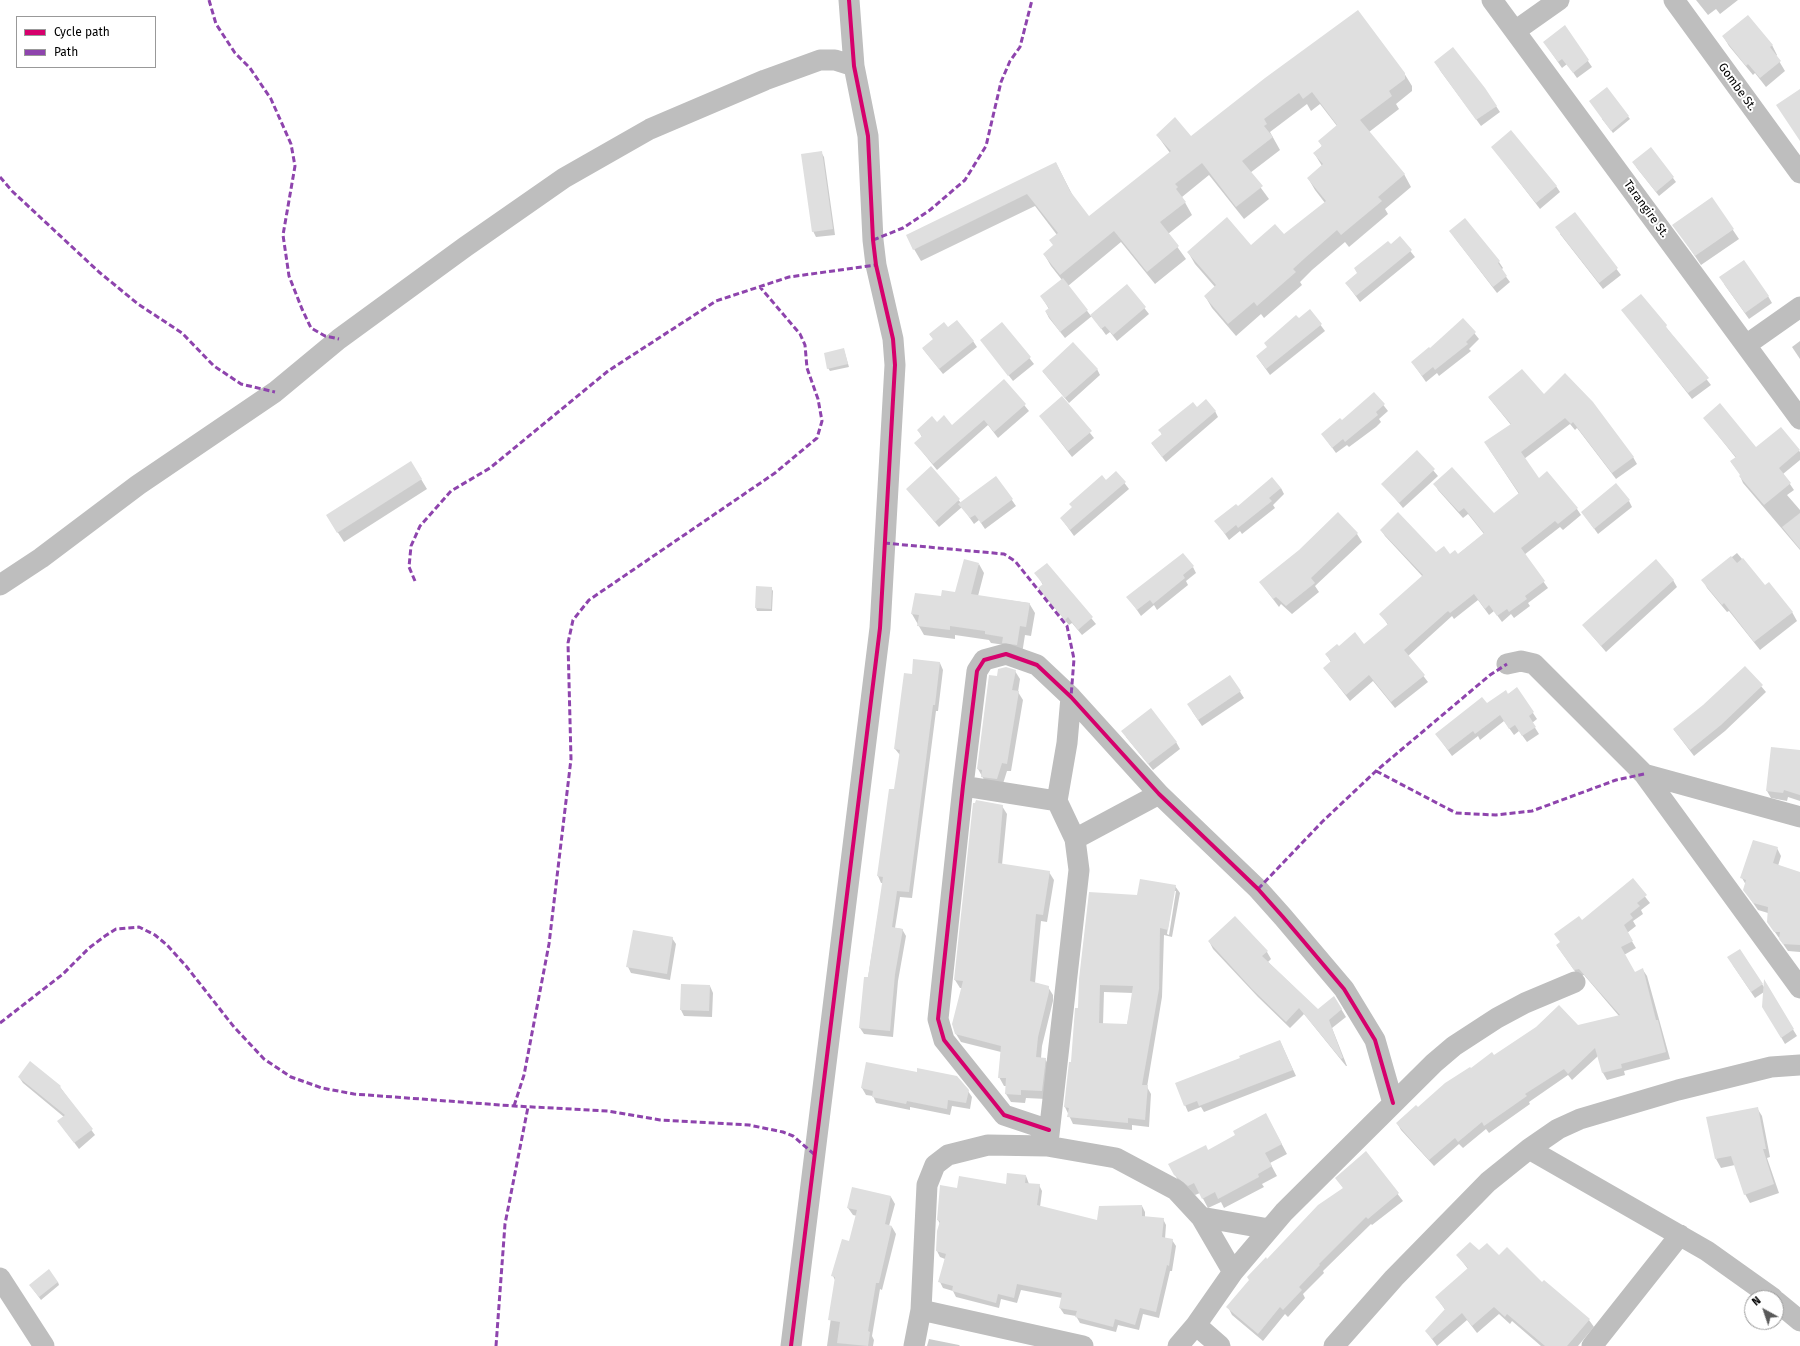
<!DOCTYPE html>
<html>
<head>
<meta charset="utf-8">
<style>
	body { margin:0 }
	#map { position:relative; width:1800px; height:1346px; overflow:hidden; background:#fff; font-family:"Fira Sans",sans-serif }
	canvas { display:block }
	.legend { position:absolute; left:16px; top:16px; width:140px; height:52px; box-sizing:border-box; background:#fff; border:1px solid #999; margin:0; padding:5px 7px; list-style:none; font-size:12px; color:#000 }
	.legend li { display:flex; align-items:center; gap:8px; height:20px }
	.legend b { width:20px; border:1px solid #999 }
	.north { position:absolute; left:1744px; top:1290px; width:40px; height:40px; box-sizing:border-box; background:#fff; border:1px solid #999; border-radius:50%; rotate:320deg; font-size:11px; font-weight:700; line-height:16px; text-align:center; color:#000 }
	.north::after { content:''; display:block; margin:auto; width:14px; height:18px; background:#595959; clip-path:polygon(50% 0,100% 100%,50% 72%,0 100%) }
</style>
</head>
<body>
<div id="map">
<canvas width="1800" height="1346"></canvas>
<ul class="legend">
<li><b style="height:5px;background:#d6006c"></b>Cycle path</li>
<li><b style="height:5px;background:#8e44ad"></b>Path</li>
</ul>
<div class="north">N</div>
</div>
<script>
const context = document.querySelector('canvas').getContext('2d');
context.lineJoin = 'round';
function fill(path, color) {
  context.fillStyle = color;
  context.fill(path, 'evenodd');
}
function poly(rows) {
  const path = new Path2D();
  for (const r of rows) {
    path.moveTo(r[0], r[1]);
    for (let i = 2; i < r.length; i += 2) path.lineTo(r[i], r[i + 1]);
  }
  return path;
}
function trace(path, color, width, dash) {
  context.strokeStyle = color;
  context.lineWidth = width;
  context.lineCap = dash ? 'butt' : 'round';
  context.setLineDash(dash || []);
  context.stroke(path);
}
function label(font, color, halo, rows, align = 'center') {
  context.font = font + ' "Fira Sans",sans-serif';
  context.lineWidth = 4;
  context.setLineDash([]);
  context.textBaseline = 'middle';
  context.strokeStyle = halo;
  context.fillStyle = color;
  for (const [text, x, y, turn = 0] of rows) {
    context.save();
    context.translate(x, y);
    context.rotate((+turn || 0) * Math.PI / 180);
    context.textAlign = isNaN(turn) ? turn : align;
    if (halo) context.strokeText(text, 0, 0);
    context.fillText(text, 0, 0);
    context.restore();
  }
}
fill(poly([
	[1696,0,1738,0,1720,14,1716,9,1708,15],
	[1565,27,1592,67,1577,78,1567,64,1562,68,1544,42],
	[1723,36,1772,45,1777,55,1776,56,1785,71,1766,87,1755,73,1753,75,1729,46],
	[1439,69,1496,106,1500,112,1481,126],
	[1404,73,1412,86,1412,91,1396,104,1399,109,1369,132,1404,174,1411,187,1385,209,1388,214,1349,247,1345,242,1312,270,1300,282,1302,285,1264,318,1261,314,1236,336,1212,308,1205,296,1215,287,1195,264,1188,252,1251,246,1284,236,1325,203,1315,190,1308,178,1322,166,1314,153,1322,146,1319,141,1337,126,1320,104,1311,111,1307,104,1270,132,1280,150,1250,173,1269,199,1244,219,1209,175,1182,197,1192,215,1168,234,1186,259,1155,284,1121,242,1068,286,1091,316,1127,286,1149,314,1117,341,1110,332,1106,335,1092,316,1065,338,1049,318,1046,312,1049,309,1041,296,1062,280,1051,266,1044,254,1054,246,1057,235,1035,206,921,261,914,249,1056,163,1073,196,1089,218,1170,153,1157,135,1191,137,1265,79],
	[1607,89,1630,119,1613,133,1602,119],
	[1492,147,1556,186,1560,192,1540,209],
	[821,152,824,157,835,235,816,237,813,231],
	[1636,167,1673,178,1676,182,1659,196],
	[1712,199,1739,239,1701,265,1674,225],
	[1574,213,1621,275,1603,289,1560,234],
	[1465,219,1499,262,1503,268,1501,270,1510,282,1497,293,1454,237],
	[1400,238,1415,257,1360,302,1346,283],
	[1724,284,1768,296,1772,303,1749,319],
	[1641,295,1711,385,1692,399,1623,311],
	[1310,311,1325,331,1270,375,1257,357],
	[1463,319,1479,339,1469,349,1471,351,1439,376,1437,373,1426,382,1412,362,1430,350],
	[1002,323,1034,364,1013,381,981,340],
	[948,328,973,341,977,347,943,374,923,349,934,340,930,335],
	[1800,341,1800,359,1792,347],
	[844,350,849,367,830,371,828,368],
	[1097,369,1100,375,1069,403,1043,372],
	[1004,380,1029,411,998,438,988,425,937,470,915,443,922,437,918,430,937,423,952,426],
	[1374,393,1388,411,1379,419,1381,422,1376,427,1349,447,1347,445,1336,453,1322,434,1342,421],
	[1544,396,1633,457,1637,464,1616,479,1577,428,1575,430,1570,424,1524,459,1538,479,1577,509,1581,515,1563,530,1560,527,1524,555,1548,588,1528,603,1530,606,1514,618,1511,614,1502,622,1494,611,1489,615,1478,600,1454,619,1452,616,1408,656,1428,682,1395,708,1373,681,1350,701,1324,668,1331,662,1326,654,1339,647,1364,645,1388,625,1381,614,1423,577,1385,536,1381,530,1436,554,1450,555,1457,555,1484,534,1468,514,1463,518,1438,490,1435,484,1494,514,1519,494,1489,449,1511,425,1489,398],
	[1062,398,1094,438,1072,457,1040,416],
	[1197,408,1215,411,1218,417,1166,462,1152,444,1162,435,1160,430],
	[1704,418,1756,449,1781,428,1800,452,1800,460,1783,474,1794,490,1787,495,1800,510,1800,550,1743,483,1740,476,1741,475,1731,462,1736,458],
	[1417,451,1438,476,1403,508,1383,484],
	[931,468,961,503,996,477,1016,506,985,529,979,520,974,524,962,507,939,527,907,489],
	[1116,472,1129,489,1074,536,1061,518],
	[421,479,427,489,344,542,333,525],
	[1281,488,1284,494,1273,505,1275,508,1242,534,1240,531,1229,540,1216,521,1238,508],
	[1629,501,1632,507,1598,534,1582,512],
	[1338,514,1357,534,1362,542,1315,586,1319,592,1292,614,1281,604,1279,607,1260,582,1300,550],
	[1737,553,1765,586,1792,612,1797,621,1760,650,1729,611,1727,612,1707,588,1703,580],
	[979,564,984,573,978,596,1029,603,1035,613,1031,636,1025,635,1022,654,1005,645,991,643,989,640,955,635,955,639,924,635,912,614,942,597,956,593],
	[1047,564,1096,624,1082,635,1072,623,1069,625,1043,594,1043,585,1036,573],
	[1193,567,1196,573,1186,581,1188,585,1157,610,1154,605,1141,616,1128,597],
	[1673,580,1677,587,1606,652,1583,625],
	[771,588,773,591,772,611,757,611,756,608],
	[940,663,943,670,938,711,936,711,912,898,900,897,895,928,902,929,906,936,898,981,893,1037,864,1034,860,1028,883,883,881,883,878,876,890,790,895,790,900,755,895,749,912,675],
	[1745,667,1766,692,1725,731,1694,756,1674,730,1704,706],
	[1015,671,1020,679,1018,692,1023,700,1011,771,1007,771,1002,787,987,785,978,769],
	[1230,676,1244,698,1202,726,1192,711],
	[1517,689,1537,719,1532,723,1539,734,1527,742,1519,731,1514,735,1504,721,1480,740,1478,736,1452,756,1436,734],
	[1126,737,1176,742,1180,749,1153,770],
	[1800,750,1800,801,1788,797,1787,801,1771,798,1767,791],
	[1002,806,1007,814,1002,865,1049,872,1054,880,1047,922,1041,921,1035,983,1048,987,1053,995,1053,1001,1042,1046,1041,1058,1045,1059,1050,1067,1046,1099,1026,1098,1025,1103,1011,1102,1006,1094,1007,1086,1004,1086,999,1077,1001,1052,961,1042,956,1034,962,988,960,988,955,980],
	[1777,848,1781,856,1778,866,1800,873,1800,952,1788,951,1768,922,1768,913,1758,910,1749,897,1746,885,1742,878],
	[1632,880,1650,903,1641,910,1643,914,1633,921,1636,926,1627,933,1636,948,1624,955,1635,973,1643,970,1647,976,1670,1059,1624,1071,1625,1075,1607,1080,1603,1073,1598,1056,1572,1080,1568,1075,1529,1102,1530,1104,1489,1133,1486,1129,1463,1148,1459,1144,1434,1166,1401,1130,1397,1123,1471,1070,1494,1056,1578,1027,1619,1016,1584,975,1579,977,1557,946,1582,921],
	[1175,886,1180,893,1172,937,1164,935,1162,997,1147,1087,1151,1094,1149,1127,1132,1125,1132,1130,1073,1124,1065,1107,1079,1009,1138,896],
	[1174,891,1176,891,1169,935,1167,934],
	[1104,992,1133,993,1127,1025,1103,1024],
	[672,938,676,944,670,980,631,973,628,967],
	[1209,941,1267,952,1271,959,1268,962,1318,1010,1334,997,1346,1017,1332,1028,1347,1066,1346,1066,1304,1014,1290,1028,1258,997,1213,949],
	[1732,964,1762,984,1764,987,1764,982,1797,1036,1785,1044,1763,1006,1764,992,1755,998],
	[710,986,713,993,712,1017,684,1016,681,1010],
	[1280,1041,1296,1076,1204,1112,1201,1107,1188,1112,1176,1084,1241,1059],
	[19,1077,60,1087,95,1135,79,1149,58,1121,64,1117,23,1083],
	[862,1088,968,1091,972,1097,970,1109,952,1106,950,1115,910,1107,910,1110,876,1103,873,1096,866,1095],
	[1757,1108,1762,1116,1770,1157,1767,1158,1779,1193,1750,1203,1745,1194,1735,1165,1721,1168,1716,1159],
	[1271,1124,1287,1154,1270,1163,1277,1176,1262,1184,1264,1187,1224,1208,1221,1202,1208,1208,1200,1193,1195,1195,1181,1185,1175,1175],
	[1366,1153,1403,1201,1372,1225,1371,1224,1323,1271,1324,1273,1303,1294,1305,1298,1288,1317,1285,1314,1263,1341,1232,1315,1228,1307,1267,1260,1344,1189,1336,1178],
	[1026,1176,1029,1184,1039,1185,1042,1191,1040,1207,1098,1221,1142,1206,1145,1212,1145,1217,1163,1219,1166,1225,1165,1239,1172,1240,1176,1246,1172,1271,1170,1271,1159,1318,1143,1314,1139,1330,1118,1325,1116,1332,1080,1323,1076,1316,1064,1314,1060,1308,1062,1298,1021,1290,1017,1303,1001,1299,999,1308,956,1297,953,1291,943,1288,940,1282,945,1259,940,1257,937,1251,940,1224,938,1220,958,1189,1006,1185],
	[891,1197,895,1204,889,1226,892,1227,896,1234,882,1290,880,1289,872,1336,874,1340,873,1346,827,1346,836,1282,833,1276,850,1242,857,1216,853,1215,848,1208],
	[1479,1252,1499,1256,1542,1283,1589,1320,1594,1327,1578,1346,1541,1346,1512,1321,1510,1324,1499,1314,1477,1333,1467,1320,1437,1346,1426,1331,1446,1311,1436,1297,1468,1269,1458,1256],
	[58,1282,59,1285,41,1300,32,1288],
	[929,1339,959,1345,960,1346,927,1346]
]), '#0003');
fill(poly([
	[1358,10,1405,73,1405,79,1389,91,1392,96,1360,120,1405,174,1378,197,1382,201,1341,235,1337,230,1305,258,1293,269,1296,272,1257,306,1254,302,1228,324,1204,296,1216,285,1187,252,1227,217,1251,245,1275,224,1284,234,1326,201,1307,178,1323,164,1313,153,1322,146,1318,141,1337,125,1312,92,1303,99,1299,93,1264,119,1267,124,1264,126,1273,137,1242,161,1263,186,1236,207,1202,163,1175,184,1178,187,1176,189,1186,202,1160,222,1179,246,1147,272,1114,231,1060,275,1043,254,1053,245,1049,240,1058,233,1027,194,913,250,906,235,1056,162,1070,191,1089,216,1171,151,1156,135,1175,117,1191,136,1265,78],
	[1748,15,1773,45,1770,47,1781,61,1760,78,1748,64,1746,66,1722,36],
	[1565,25,1589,60,1573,73,1562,59,1558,62,1543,42],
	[1453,47,1485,88,1497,106,1476,120,1434,62],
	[1607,87,1629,116,1611,131,1589,101],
	[1800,89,1800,141,1776,105],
	[1511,130,1557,186,1536,203,1491,147],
	[1651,147,1674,177,1656,192,1632,162],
	[822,151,833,229,812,232,801,154],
	[1712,197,1734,229,1695,256,1672,225],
	[1575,212,1618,268,1599,283,1555,227],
	[1465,218,1500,261,1498,263,1507,276,1493,287,1449,231],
	[1400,236,1412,250,1356,296,1345,283,1357,273,1354,268,1388,241,1391,244],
	[1744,260,1769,296,1745,313,1719,277],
	[1063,278,1088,310,1060,332,1045,311,1049,308,1040,296],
	[1127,284,1146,307,1113,335,1105,326,1101,329,1090,315],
	[1641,294,1667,325,1666,327,1709,378,1688,393,1621,310],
	[1310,309,1322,324,1266,369,1256,356,1267,347,1264,343,1296,315,1299,318],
	[1463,318,1476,332,1466,342,1468,344,1435,370,1433,367,1422,376,1411,362,1429,347,1430,348],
	[957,320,974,341,939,369,922,348,933,339,929,334,944,322,948,327],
	[1002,322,1031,357,1008,376,980,340],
	[1073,342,1098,369,1065,398,1042,371],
	[844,348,848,364,827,369,824,353],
	[1522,369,1544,394,1565,373,1593,402,1634,457,1612,473,1573,422,1571,424,1565,418,1521,452,1539,478,1547,471,1578,508,1558,524,1555,521,1521,548,1545,581,1525,596,1527,599,1509,612,1507,609,1497,616,1489,605,1485,609,1474,594,1450,613,1448,611,1404,650,1425,675,1391,702,1369,675,1346,695,1323,668,1331,661,1325,654,1337,644,1339,646,1355,632,1364,644,1388,624,1379,614,1423,575,1380,530,1398,512,1436,552,1444,546,1450,554,1455,550,1458,554,1484,533,1464,508,1459,512,1433,484,1452,467,1494,513,1519,493,1484,442,1511,424,1488,397],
	[1004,379,1026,404,994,432,984,420,933,464,914,443,922,436,917,430,932,416,937,422,944,415,952,425],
	[1374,392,1385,404,1376,412,1378,415,1345,442,1343,439,1332,448,1321,434,1340,418,1342,420],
	[1062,396,1092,431,1068,451,1039,416],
	[1206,399,1216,411,1162,457,1151,443,1162,434,1158,430,1193,402,1197,407],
	[1720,403,1756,447,1781,427,1800,450,1779,468,1791,483,1764,505,1739,476,1740,475,1730,461,1736,457,1703,418],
	[1417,450,1435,469,1399,503,1381,484],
	[411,461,422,479,337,533,326,515],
	[931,466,960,499,935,522,906,489],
	[1116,471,1126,482,1070,530,1060,518,1072,507,1069,504,1102,475,1106,480],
	[996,476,1013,499,981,523,975,515,970,518,958,504],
	[1272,477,1281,488,1269,498,1272,501,1238,528,1236,525,1225,534,1214,521,1236,504,1238,506],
	[1616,483,1630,500,1594,529,1581,512],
	[1338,512,1358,533,1311,578,1315,583,1286,606,1276,597,1273,599,1259,582,1299,550],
	[1800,513,1800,549,1782,527],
	[1183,553,1194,566,1183,575,1185,578,1153,604,1150,600,1137,610,1126,597],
	[1731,556,1737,563,1743,558,1765,585,1769,582,1793,612,1754,642,1724,603,1722,605,1701,580],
	[964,559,979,563,971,594,1030,603,1026,627,1020,626,1017,645,1002,643,1003,637,985,634,985,631,950,626,950,630,917,626,919,615,911,614,915,593,941,596,942,590,955,592],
	[1656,559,1674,580,1601,646,1582,625],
	[1047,563,1093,617,1078,630,1068,617,1065,620,1038,588,1043,584,1034,573],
	[756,586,772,587,771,609,755,608],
	[913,659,940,662,935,705,933,705,909,892,897,891,892,927,903,929,895,974,890,1031,859,1028,864,977,868,977,883,877,877,876,889,789,894,789,900,750,894,749,904,673,912,674],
	[1745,666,1763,685,1721,725,1690,750,1673,729,1703,705],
	[1006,667,1016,670,1012,690,1019,691,1007,764,1002,763,997,779,981,777,982,770,977,769,989,675,997,676,998,669],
	[1230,675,1241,691,1198,720,1187,704],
	[1517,687,1534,712,1529,716,1536,727,1522,736,1515,725,1509,729,1500,715,1475,734,1473,731,1448,750,1435,734,1482,697,1487,703,1506,690,1508,694],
	[1151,708,1177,742,1148,764,1121,731],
	[1771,747,1800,750,1800,795,1784,790,1783,793,1766,791],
	[976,800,1003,805,998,863,1050,871,1043,915,1036,914,1030,981,1049,986,1049,992,1038,1037,1036,1057,1046,1058,1042,1091,1021,1090,1021,1095,1005,1094,1006,1078,998,1078,1001,1046,955,1034,952,1024,963,981,954,980,973,803,975,803],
	[1753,840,1778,847,1773,863,1800,872,1800,945,1783,944,1779,939,1780,932,1774,932,1767,922,1768,907,1753,903,1743,890,1746,880,1740,878],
	[1633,878,1647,895,1637,903,1640,906,1630,914,1633,918,1624,925,1633,941,1621,947,1635,972,1643,968,1656,1020,1658,1020,1666,1052,1621,1064,1622,1068,1602,1073,1595,1048,1568,1074,1564,1069,1525,1094,1527,1096,1484,1126,1482,1122,1458,1142,1455,1138,1429,1160,1396,1123,1416,1105,1418,1107,1445,1083,1470,1067,1471,1068,1492,1052,1494,1055,1536,1027,1559,1005,1578,1025,1620,1015,1579,969,1574,970,1556,945,1560,942,1554,934,1579,916,1582,920],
	[1140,879,1176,885,1168,930,1160,928,1159,989,1142,1085,1148,1085,1145,1120,1128,1118,1128,1123,1067,1117,1069,1108,1064,1107,1069,1062,1071,1062,1075,1008,1078,1008,1079,979,1089,892,1137,895],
	[1100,985,1133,986,1127,1024,1099,1023],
	[1235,916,1268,951,1262,956,1318,1009,1334,996,1342,1009,1329,1020,1343,1058,1341,1059,1299,1008,1286,1022,1252,989,1208,941],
	[633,930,673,937,667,974,626,967],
	[1740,949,1763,984,1751,992,1727,957],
	[1764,979,1794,1029,1781,1038,1762,1007],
	[681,984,710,985,709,1011,680,1010],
	[1280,1040,1293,1070,1199,1106,1197,1101,1184,1106,1175,1083,1240,1058,1239,1056],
	[30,1061,61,1086,60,1087,93,1129,74,1143,57,1121,65,1115,18,1077],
	[866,1062,917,1072,917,1068,957,1076,969,1090,966,1103,948,1100,947,1109,907,1101,906,1104,872,1097,873,1091,861,1088],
	[1758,1107,1766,1149,1763,1149,1774,1184,1744,1195,1731,1156,1715,1159,1706,1117],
	[1266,1113,1282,1144,1265,1153,1272,1166,1258,1174,1259,1177,1218,1199,1215,1192,1202,1199,1194,1183,1188,1186,1174,1175,1168,1164,1206,1145,1208,1150,1235,1135,1233,1131],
	[1366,1151,1399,1193,1368,1219,1366,1217,1319,1264,1320,1265,1299,1287,1302,1290,1283,1310,1280,1307,1258,1334,1226,1307,1249,1280,1247,1277,1266,1257,1267,1259,1318,1205,1343,1188,1335,1178],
	[1007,1173,1026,1175,1025,1183,1040,1184,1037,1205,1097,1220,1099,1206,1142,1205,1142,1216,1164,1218,1162,1237,1173,1239,1169,1266,1167,1265,1156,1312,1140,1308,1135,1325,1115,1319,1113,1327,1075,1317,1077,1311,1059,1308,1062,1293,1017,1284,1014,1298,998,1294,996,1303,952,1291,953,1286,938,1282,946,1254,936,1251,937,1231,940,1221,937,1220,940,1185,957,1188,959,1176,1006,1184],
	[852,1187,891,1196,885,1224,892,1226,879,1283,876,1283,868,1331,870,1332,868,1346,837,1343,840,1322,828,1320,835,1277,831,1276,842,1239,849,1241,857,1210,847,1208],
	[1470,1242,1479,1250,1487,1243,1499,1255,1507,1247,1542,1282,1544,1280,1590,1319,1567,1346,1545,1346,1507,1314,1505,1317,1494,1307,1472,1326,1462,1313,1432,1339,1425,1331,1445,1309,1435,1297,1468,1268,1456,1255],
	[49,1269,58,1282,39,1297,29,1285]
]), '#dfdfdf');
trace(poly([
	[1492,0,1800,419],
	[1674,0,1800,173],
	[1515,31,1559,0],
	[1746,345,1800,307],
	[0,585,41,558,138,485,275,392,339,339,465,247,564,178,650,129,765,80,820,60,835,60,854,66],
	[1507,664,1521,661,1534,664,1644,774,1800,988],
	[1644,774,1800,817],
	[963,786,1057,801],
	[1075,839,1159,794],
	[1049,1130,1004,1115,944,1040,938,1019,963,786,977,671,984,660,1006,654,1037,665,1071,697,1159,794,1258,889,1283,917,1344,989,1375,1040,1393,1103],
	[1048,1143,1079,870,1075,839,1057,801,1067,743,1071,697],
	[1529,1149,1707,1251,1773,1298],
	[1201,1217,1269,1229],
	[0,1278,44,1346],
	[1776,1301,1800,1321],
	[921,1310,1083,1346],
	[791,1346,880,628,895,365,893,339,876,265,873,240,868,136,854,66,849,0],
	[914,1346,921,1310,927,1185,935,1165,948,1155,988,1145,1047,1146,1116,1158,1176,1190,1201,1217,1233,1272],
	[1178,1346,1196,1325],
	[1220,1346,1196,1325,1233,1272,1284,1212,1434,1063,1454,1046,1497,1018,1525,1003,1575,982],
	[1334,1346,1394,1278,1488,1182,1529,1149,1558,1129,1580,1119,1678,1090,1771,1067,1800,1065],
	[1592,1346,1680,1235]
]), '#bebebe', 21);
trace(poly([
	[209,0,216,24,235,53,250,68,271,99,291,144,295,166,283,235,289,276,302,309,311,328,325,336,339,339],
	[0,177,12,191,99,272,138,304,182,333,214,366,241,384,275,392],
	[873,240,903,228,930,210,965,180,986,146,1001,82,1010,61,1020,47,1032,0],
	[884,543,1004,554,1015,561,1067,626,1074,659,1071,697],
	[415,581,409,567,411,546,420,526,451,491,490,468,608,371,716,301,789,277,876,265],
	[1376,771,1456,813,1496,815,1532,811,1616,780,1644,774],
	[1258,889,1322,822,1376,771,1490,675,1507,664],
	[0,1023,63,974,89,948,105,936,116,929,139,927,155,935,167,945,186,966,234,1027,264,1059,291,1077,322,1088,354,1094,514,1106,608,1111,660,1120,749,1125,783,1132,793,1136,815,1155],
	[514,1106,524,1075,549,944,571,759,568,643,573,620,589,600,775,473,817,438,822,421,818,399,807,368,805,345,800,334,760,287],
	[496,1346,505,1224,528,1107]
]), '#8e44ad', 3, [6, 3]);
trace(poly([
	[1049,1130,1004,1115,944,1040,938,1019,963,786,977,671,984,660,1006,654,1037,665,1071,697,1159,794,1258,889,1283,917,1344,989,1375,1040,1393,1103],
	[791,1346,880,628,895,365,893,339,876,265,873,240,868,136,854,66,849,0]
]), '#d6006c', 4);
label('12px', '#000', '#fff', [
	["Gombe St.",1737,87,54],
	["Tarangire St.",1646,209,54]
]);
</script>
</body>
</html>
